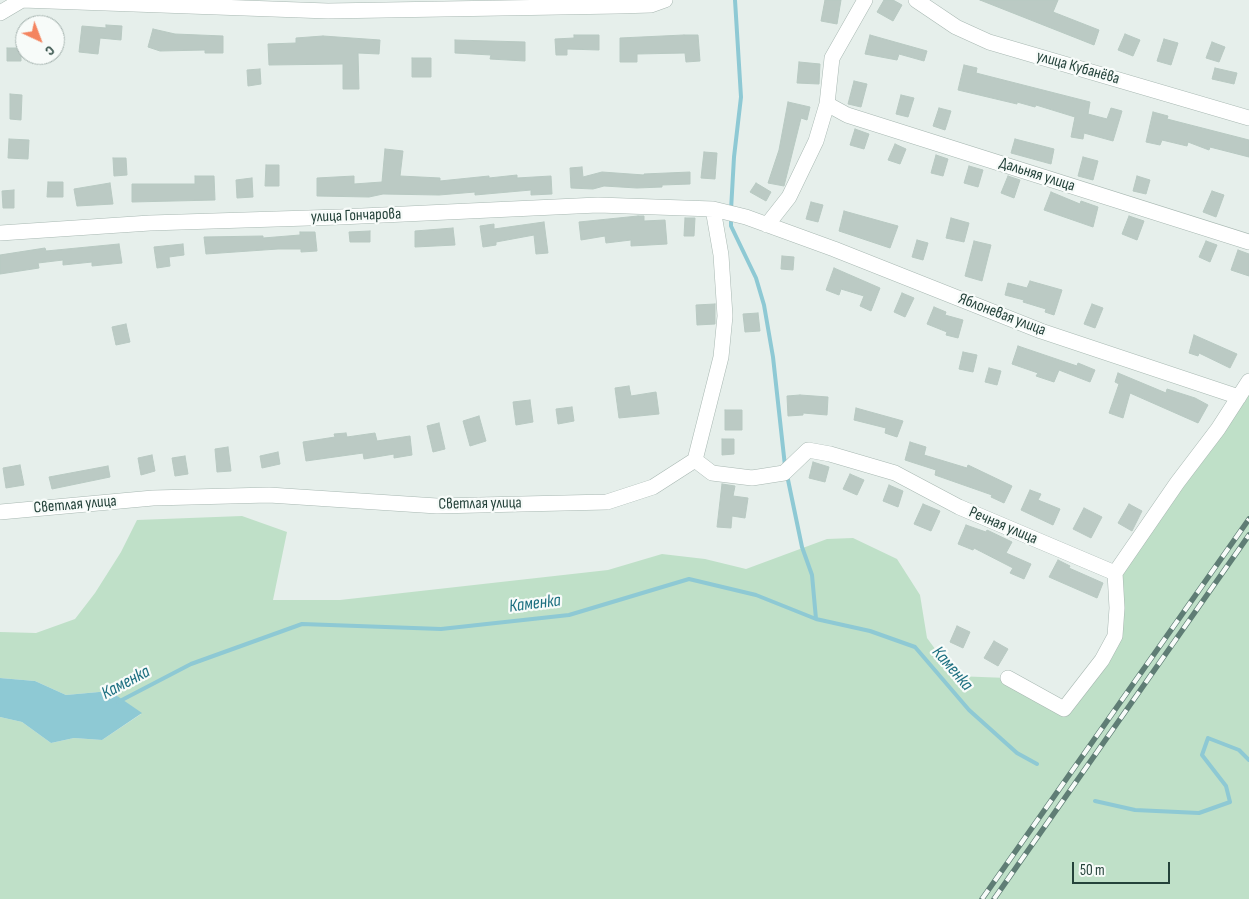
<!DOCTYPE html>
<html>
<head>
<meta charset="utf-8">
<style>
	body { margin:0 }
	#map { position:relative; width:1249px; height:899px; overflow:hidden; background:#e6efeb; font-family:"Sofia Sans Condensed",sans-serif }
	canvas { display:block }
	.north { position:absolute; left:15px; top:15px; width:50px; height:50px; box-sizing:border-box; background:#f7fbf9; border:1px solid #a3b1ad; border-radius:50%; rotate:137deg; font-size:14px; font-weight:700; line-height:20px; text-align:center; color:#24423a }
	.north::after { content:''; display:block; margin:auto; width:18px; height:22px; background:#f4845f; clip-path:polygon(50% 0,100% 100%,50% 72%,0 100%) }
	.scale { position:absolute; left:1072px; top:862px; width:98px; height:22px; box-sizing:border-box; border:2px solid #24423a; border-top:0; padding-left:6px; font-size:15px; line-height:18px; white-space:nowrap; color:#24423a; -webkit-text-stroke:4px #f7fbf9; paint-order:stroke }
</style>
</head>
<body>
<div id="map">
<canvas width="1249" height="899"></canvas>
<div class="north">С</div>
<div class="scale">50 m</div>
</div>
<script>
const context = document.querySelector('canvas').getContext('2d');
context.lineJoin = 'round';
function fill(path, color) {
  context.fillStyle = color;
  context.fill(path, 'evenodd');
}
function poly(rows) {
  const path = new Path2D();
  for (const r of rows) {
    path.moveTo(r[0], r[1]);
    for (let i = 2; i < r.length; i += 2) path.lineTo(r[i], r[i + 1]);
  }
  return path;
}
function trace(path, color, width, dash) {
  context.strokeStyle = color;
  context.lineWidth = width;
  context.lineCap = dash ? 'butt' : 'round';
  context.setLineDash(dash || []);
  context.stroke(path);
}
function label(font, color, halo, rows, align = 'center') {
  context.font = font + ' "Sofia Sans Condensed",sans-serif';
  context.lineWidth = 4.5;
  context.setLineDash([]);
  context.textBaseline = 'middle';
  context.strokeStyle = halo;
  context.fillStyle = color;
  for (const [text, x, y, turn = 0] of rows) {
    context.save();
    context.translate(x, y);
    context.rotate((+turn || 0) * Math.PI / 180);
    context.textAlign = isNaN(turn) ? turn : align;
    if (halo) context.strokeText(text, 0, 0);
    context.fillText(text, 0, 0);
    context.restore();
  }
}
fill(poly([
	[1249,381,1249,899,0,899,0,717,22,722,51,743,74,738,102,740,141,714,110,691,66,695,35,681,0,678,0,632,36,633,75,619,95,593,121,552,137,520,242,516,287,532,273,600,340,600,608,570,662,554,705,559,746,569,827,539,853,538,897,559,920,595,927,638,955,676,1008,678,1064,709,1115,636,1115,573]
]), '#bfe0c8');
fill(poly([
	[0,678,35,681,66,695,110,691,142,713,102,740,74,738,51,743,22,722,0,717]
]), '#8ec9d4');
trace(poly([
	[731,210,734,157,741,97,735,0],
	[731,217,731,226,756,278,764,305,773,357,785,466],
	[787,475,802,547,812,575,816,619],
	[118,702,191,664,302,624,441,629,569,615,689,579,756,595,816,619,870,631,915,647,969,710,1017,753,1037,764],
	[1095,801,1135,810,1199,813,1230,802,1226,786,1202,755,1208,738,1239,750,1249,760]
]), '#8ec9d4', 4);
const building = poly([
	[825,0,841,0,837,24,821,21,825,0],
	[884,0,893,0,902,5,893,21,877,12,884,0],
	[980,0,1058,0,1053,12,1099,30,1094,45,980,0],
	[106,25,122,26,121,40,100,38,98,54,79,52,82,26,106,28,106,25],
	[153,29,175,34,223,36,223,53,205,53,205,50,160,51,148,47,153,29],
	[1125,34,1140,40,1133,56,1118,50,1125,34],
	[574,35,599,35,599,50,567,49,567,55,556,55,555,39,574,38,574,35],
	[684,35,698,35,700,61,686,62,685,53,637,54,637,62,620,62,620,38,684,35],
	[870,35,927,51,924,61,899,54,897,60,865,54,870,35],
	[323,36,380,40,379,54,358,53,359,89,343,89,343,64,269,65,268,44,296,43,296,38,323,36],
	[1164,39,1178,43,1171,65,1157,61,1164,39],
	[455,40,525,42,525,61,490,59,491,55,455,53,455,40],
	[1212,42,1225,47,1219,62,1206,58,1212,42],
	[7,48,21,48,21,61,7,61,7,48],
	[412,58,431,58,431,77,412,77,412,58],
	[799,62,820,64,819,84,797,83,799,62],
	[964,65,977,68,976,73,1090,102,1088,114,1107,119,1111,108,1122,111,1113,141,1084,133,1083,139,1071,137,1075,117,1036,105,1035,107,1017,102,1017,104,958,90,964,65],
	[1215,68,1237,73,1234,84,1212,79,1215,68],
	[260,69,261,84,248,86,247,70,260,69],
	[854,81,867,84,861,107,848,104,854,81],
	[10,94,22,95,21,120,10,119,10,94],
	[901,95,914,98,908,117,896,114,901,95],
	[788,102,810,107,807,120,801,118,784,186,768,183,779,150,788,102],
	[939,108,951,111,945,130,933,126,939,108],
	[1153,112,1168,116,1167,119,1249,140,1249,157,1210,147,1209,150,1188,142,1187,146,1162,140,1160,145,1146,142,1153,112],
	[855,129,869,134,864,149,850,145,855,129],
	[9,139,29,140,28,159,8,158,9,139],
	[1015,139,1054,149,1051,164,1011,153,1015,139],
	[895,144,906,149,900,164,888,160,895,144],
	[385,149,403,151,400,176,440,178,440,181,489,176,489,178,517,175,517,178,551,176,552,194,531,195,531,190,475,195,475,192,439,195,383,194,369,197,317,196,317,178,354,176,354,184,382,182,385,149],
	[704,152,717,153,715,179,701,178,704,152],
	[936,155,948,159,943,176,931,173,936,155],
	[1083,157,1098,161,1093,180,1078,176,1083,157],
	[113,158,126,158,127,175,114,176,113,158],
	[266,165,279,165,279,186,265,186,266,165],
	[969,166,983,170,978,187,964,183,969,166],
	[582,167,583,177,602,172,644,175,644,174,690,172,690,184,662,185,662,187,637,188,604,186,593,189,571,188,570,168,582,167],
	[195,176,214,176,215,200,132,202,132,184,195,184,195,176],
	[1008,176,1020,180,1014,198,1001,193,1008,176],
	[1137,176,1150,180,1146,194,1133,191,1137,176],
	[252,178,253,197,237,198,236,180,252,178],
	[48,182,63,182,63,197,47,197,48,182],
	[110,183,113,204,77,206,74,189,110,183],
	[756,183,771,192,766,201,750,192,756,183],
	[14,190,14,208,3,208,2,191,14,190],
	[1212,191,1224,195,1216,217,1203,212,1212,191],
	[1051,192,1080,204,1081,201,1098,207,1093,227,1044,210,1051,192],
	[811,202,823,205,818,222,806,219,811,202],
	[844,211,898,226,890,248,839,231,844,211],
	[638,216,644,216,644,221,665,220,667,244,631,246,631,240,606,243,605,236,581,240,579,222,638,216],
	[1129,216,1144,221,1137,240,1122,234,1129,216],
	[685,218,695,218,694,236,684,236,685,218],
	[951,218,969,223,964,242,946,238,951,218],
	[544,222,548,253,536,254,534,235,496,242,496,245,483,247,480,226,494,224,494,229,544,222],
	[453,228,455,245,415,247,415,231,453,228],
	[370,231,370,242,350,242,349,232,370,231],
	[300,232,315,232,317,251,301,252,301,249,278,249,206,254,204,237,263,236,263,238,300,235,300,232],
	[917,240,928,243,923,260,912,257,917,240],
	[974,241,991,245,982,281,965,276,974,241],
	[1206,241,1217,245,1210,262,1199,257,1206,241],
	[119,244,122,263,92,266,92,262,63,265,63,260,38,263,39,268,0,274,0,255,45,248,46,251,119,244],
	[183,244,184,255,169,257,170,266,157,268,154,247,183,244],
	[1238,250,1249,254,1249,276,1231,270,1238,250],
	[782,256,794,257,793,270,781,269,782,256],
	[834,268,880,288,871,311,860,306,864,296,841,289,839,295,826,290,834,268],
	[1030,281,1062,290,1054,315,1045,312,1046,309,1023,302,1024,300,1005,295,1008,283,1027,288,1030,281],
	[902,293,914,298,905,317,894,312,902,293],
	[715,304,715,324,697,325,696,305,715,304],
	[1092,304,1103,308,1095,328,1084,324,1092,304],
	[934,307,946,312,945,315,963,320,958,338,946,335,947,332,927,324,934,307],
	[758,313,760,331,745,332,743,314,758,313],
	[126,324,130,342,116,345,112,327,126,324],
	[1194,335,1237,354,1230,368,1199,353,1198,356,1189,353,1194,335],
	[1018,346,1077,366,1078,363,1095,370,1090,382,1059,370,1054,382,1036,376,1038,373,1012,364,1018,346],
	[963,352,977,355,973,372,959,369,963,352],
	[989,368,1001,371,997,385,985,382,989,368],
	[1118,373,1166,393,1167,389,1195,398,1208,405,1198,423,1130,393,1123,418,1109,413,1119,384,1115,382,1118,373],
	[629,386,631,396,656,392,659,414,619,418,615,388,629,386],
	[800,395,828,397,827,415,803,413,803,415,788,416,787,396,800,395],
	[530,400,533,422,516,425,513,402,530,400],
	[572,407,574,421,558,424,556,409,572,407],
	[856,408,903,421,897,437,885,433,886,428,854,420,856,408],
	[725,410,742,410,742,430,725,430,725,410],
	[479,416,486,441,470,446,463,421,479,416],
	[439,423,445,449,433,452,427,426,439,423],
	[346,433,347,437,375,433,377,441,410,436,412,455,394,458,394,454,364,459,363,453,306,461,303,442,335,437,334,434,346,433],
	[722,439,734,439,734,454,722,455,722,439],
	[910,442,926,447,924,455,967,468,968,465,1012,486,1004,503,991,497,992,495,935,475,936,470,905,460,910,442],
	[228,447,231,471,217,472,215,449,228,447],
	[278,452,280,464,262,468,260,456,278,452],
	[152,455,155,471,141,475,138,458,152,455],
	[185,456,188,474,175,476,172,458,185,456],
	[813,462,829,467,825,482,809,478,813,462],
	[20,465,24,485,6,488,3,468,20,465],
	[108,466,110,477,52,489,49,477,108,466],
	[850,474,864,480,857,495,843,489,850,474],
	[722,484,735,486,733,496,748,498,745,518,732,516,731,528,717,527,722,484],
	[889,485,903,491,898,507,883,501,889,485],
	[1030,490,1041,494,1038,500,1060,509,1053,525,1021,510,1030,490],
	[923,504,940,511,931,531,914,524,923,504],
	[1129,504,1142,511,1132,531,1118,523,1129,504],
	[1084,508,1102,517,1091,538,1073,529,1084,508],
	[966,525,986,532,987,530,1012,542,1006,553,1031,564,1024,579,1010,573,1013,568,974,548,973,550,958,544,966,525],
	[1058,560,1070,566,1069,568,1103,583,1097,598,1049,577,1058,560],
	[957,626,970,632,963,648,950,642,957,626],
	[994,641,1008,649,998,666,984,658,994,641]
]);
fill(building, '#bbcac4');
trace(building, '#b8c9c2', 1);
const minor = poly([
	[916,0,956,27,989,42,1249,118],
	[0,13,22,0,328,11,618,6,651,5,665,0],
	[827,104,847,115,1249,242],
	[767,225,789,197,816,141,827,104,832,58,865,0],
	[0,233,150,223,340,217,598,205,713,209,746,217,834,249,1041,331,1239,397],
	[695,460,712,473,752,478,784,473,808,450,830,454,895,473,959,507,1115,573],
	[0,512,153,498,269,495,437,506,607,502,653,487,695,460,721,357,725,316,721,255,713,209],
	[1115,573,1177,483,1218,429,1249,381],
	[1008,678,1064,709,1102,660,1115,636,1117,608,1115,573]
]);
trace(minor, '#a8b8b2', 16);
trace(minor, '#fff', 15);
const rail = poly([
	[982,899,1249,519],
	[994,899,1249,535]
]);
trace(rail, '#5f7d75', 5.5);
trace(rail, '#f7fbf9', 4, [11]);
label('16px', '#24423a', '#f7fbf9', [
	["улица Кубанёва",1078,68,16],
	["Дальняя улица",1037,175,18],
	["улица Гончарова",356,216,-2],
	["Яблоневая улица",1002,315,21],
	["Светлая улица",480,504,-1],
	["Светлая улица",75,505,-5],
	["Речная улица",1003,526,23]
]);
label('italic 18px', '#1c6f80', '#f7fbf9', [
	["Каменка",535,604,-7],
	["Каменка",952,669,49],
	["Каменка",126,683,-28]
]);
</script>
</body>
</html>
